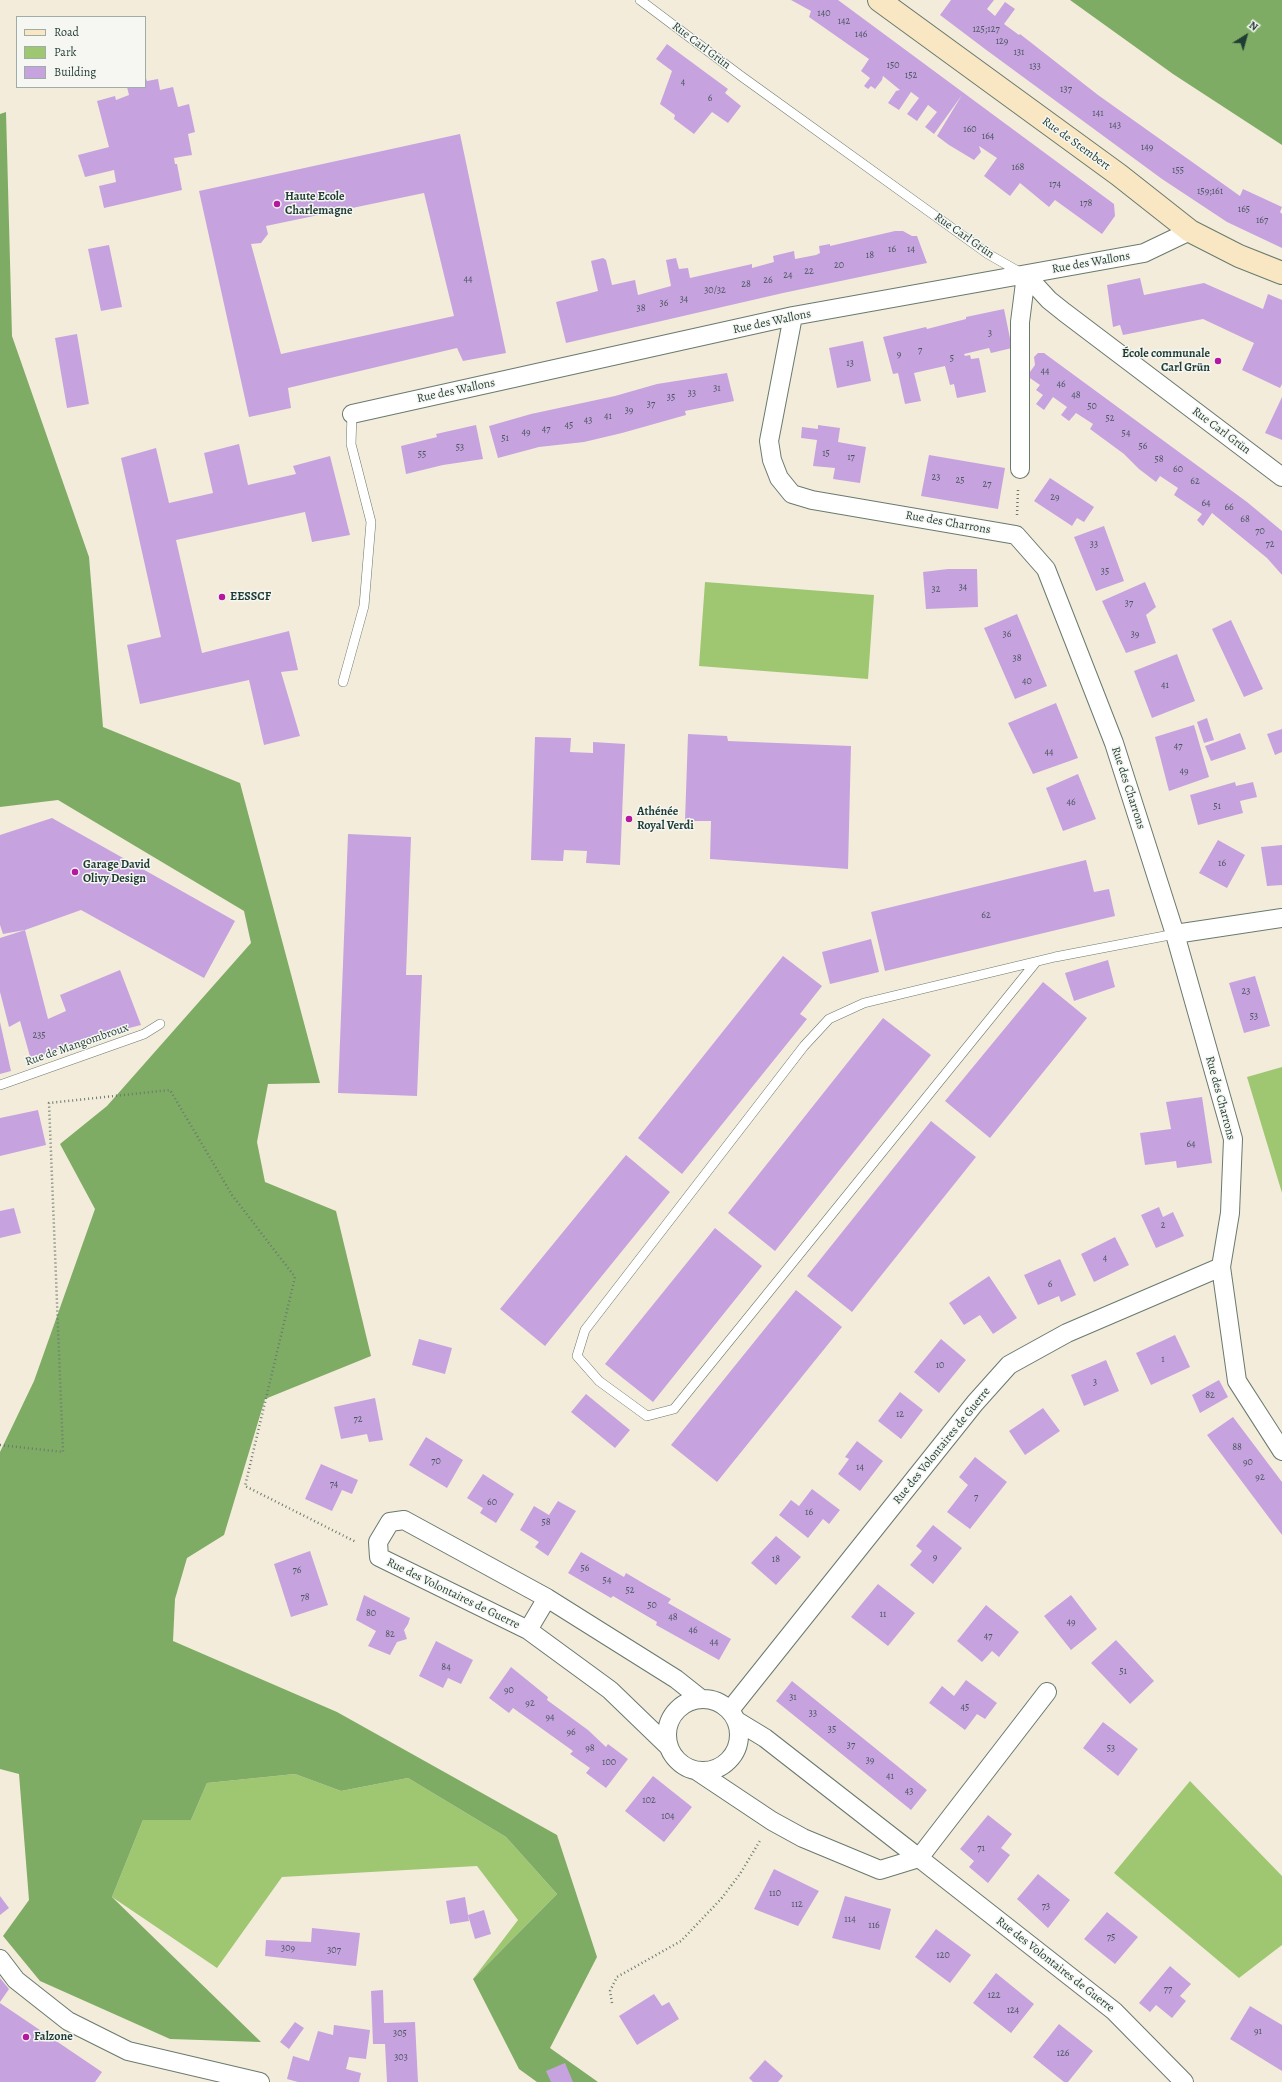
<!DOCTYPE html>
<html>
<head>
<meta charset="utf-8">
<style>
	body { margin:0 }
	#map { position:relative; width:1282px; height:2082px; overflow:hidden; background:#f3ecdb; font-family:Alegreya,serif }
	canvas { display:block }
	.legend { position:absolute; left:16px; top:16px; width:130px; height:72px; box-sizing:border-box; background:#f6f6f2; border:1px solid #a0aca6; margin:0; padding:5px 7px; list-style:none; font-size:12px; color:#1f3d34 }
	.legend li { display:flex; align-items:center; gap:8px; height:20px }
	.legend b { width:20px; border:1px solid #a0aca6 }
	.north { position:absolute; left:1226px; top:16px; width:40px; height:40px; -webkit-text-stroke:3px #f6f6f2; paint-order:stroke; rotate:37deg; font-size:11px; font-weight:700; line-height:16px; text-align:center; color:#1f3d34 }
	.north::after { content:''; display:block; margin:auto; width:14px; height:18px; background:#1f3d34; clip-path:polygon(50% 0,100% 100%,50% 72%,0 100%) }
</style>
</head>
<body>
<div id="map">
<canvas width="1282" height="2082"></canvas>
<ul class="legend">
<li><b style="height:5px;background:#f9e7c3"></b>Road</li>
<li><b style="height:11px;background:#9fc772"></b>Park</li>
<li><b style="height:11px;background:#c6a3df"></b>Building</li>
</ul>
<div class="north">N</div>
</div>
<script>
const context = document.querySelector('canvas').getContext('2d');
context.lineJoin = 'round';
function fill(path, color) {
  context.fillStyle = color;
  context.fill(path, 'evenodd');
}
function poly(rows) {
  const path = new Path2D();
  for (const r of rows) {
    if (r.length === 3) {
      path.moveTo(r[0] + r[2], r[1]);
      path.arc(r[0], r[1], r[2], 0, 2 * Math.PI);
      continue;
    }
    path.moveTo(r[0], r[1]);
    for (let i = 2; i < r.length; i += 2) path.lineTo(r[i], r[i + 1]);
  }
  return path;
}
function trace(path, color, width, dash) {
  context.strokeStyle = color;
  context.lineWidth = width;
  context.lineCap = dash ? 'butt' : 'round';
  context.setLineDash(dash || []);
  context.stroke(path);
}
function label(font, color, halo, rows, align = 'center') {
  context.font = font + ' Alegreya,serif';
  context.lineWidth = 3;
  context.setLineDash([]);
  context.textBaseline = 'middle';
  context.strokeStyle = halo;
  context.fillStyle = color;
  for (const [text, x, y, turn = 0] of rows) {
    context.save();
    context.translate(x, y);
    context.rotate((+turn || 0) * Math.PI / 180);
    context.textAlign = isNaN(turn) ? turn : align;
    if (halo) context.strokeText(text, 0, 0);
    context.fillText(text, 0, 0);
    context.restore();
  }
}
fill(poly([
	[705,582,874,595,868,679,699,666],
	[1282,1067,1282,1193,1247,1077],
	[295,1774,341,1791,408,1778,506,1837,557,1894,473,1979,518,1920,477,1866,282,1877,217,1968,112,1897,143,1820,191,1820,207,1783],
	[1190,1781,1282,1876,1282,1945,1239,1978,1114,1873]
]), '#9fc772');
fill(poly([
	[1070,0,1282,0,1282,145,1173,74],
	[6,112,12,336,89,557,103,727,240,783,320,1083,268,1084,257,1142,265,1182,336,1211,371,1356,265,1399,224,1535,187,1558,175,1599,173,1641,337,1712,557,1835,597,1957,550,2048,598,2082,537,2082,519,2069,473,1979,557,1894,506,1837,408,1778,341,1791,295,1774,207,1783,191,1820,143,1820,112,1897,261,2042,170,2039,40,1981,3,1936,29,1900,19,1774,0,1769,0,1452,34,1381,95,1209,60,1144,107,1106,251,943,244,911,58,800,0,807,0,114]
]), '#7fac64');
fill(poly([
	[791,0,838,0,1114,204,1115,216,1102,234,1055,200,1049,207,1020,183,1010,196,984,176,997,158,979,146,981,152,974,160,949,145,937,136,962,95,934,134,925,127,937,112,928,105,917,121,907,114,919,98,911,92,899,110,888,103,896,91,900,90,883,76,882,80,875,89,871,86,868,89,864,86,870,78,861,71,869,59,809,17,811,11],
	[951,0,994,0,987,9,995,16,1005,2,1015,9,1004,24,1019,35,1020,34,1098,95,1240,196,1243,189,1282,207,1280,212,1282,214,1282,248,1227,222,1162,179,985,49,940,15],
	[667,44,728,89,725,93,741,106,728,123,712,112,694,134,674,119,675,115,660,104,672,71,656,59],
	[145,76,147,81,158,79,160,90,173,87,178,107,189,104,195,132,188,134,192,155,174,158,175,164,177,164,182,190,104,208,99,186,116,182,114,170,85,177,78,155,109,147,97,101,115,96,116,100,129,95,127,87,145,87],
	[460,134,506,353,463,361,457,348,288,388,291,408,249,417,199,191],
	[424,193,454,316,281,354,251,244,261,243,268,234,266,226],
	[895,231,903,231,912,236,917,236,927,263,783,293,566,343,556,302,598,291,591,261,603,258,606,260,612,285,635,280,638,295,671,286,666,260,676,258,679,269,688,268,690,278,752,264,752,268,774,262,773,256,794,251,795,259,816,255,820,253,819,246,830,244,830,246],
	[109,245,122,307,101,311,88,249],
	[1140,278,1144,295,1204,283,1263,309,1268,294,1282,300,1282,384,1280,388,1242,370,1254,343,1203,319,1123,335,1120,325,1113,327,1107,285],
	[1004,309,1012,348,991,353,989,348,964,354,965,356,970,355,971,359,979,358,986,392,957,398,954,384,950,385,945,366,914,373,921,401,905,404,898,373,893,374,883,337,926,327,927,329,966,319,966,317],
	[77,334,89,404,67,408,55,338],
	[863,341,871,381,837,388,829,348],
	[1038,353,1044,353,1247,502,1282,531,1282,575,1267,558,1212,513,1203,526,1197,520,1202,514,1174,495,1178,488,1160,476,1156,482,1139,469,1124,454,1090,429,1093,424,1076,413,1069,421,1061,415,1067,407,1053,397,1044,410,1036,404,1043,395,1036,390,1040,385,1027,376,1035,365,1034,357],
	[727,373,734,401,685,411,686,415,622,433,584,442,539,447,498,458,489,426,531,414,615,396,657,384],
	[1282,397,1282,440,1265,433],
	[476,425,483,459,443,465,406,474,401,446,437,437,436,434],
	[818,425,840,428,838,442,866,447,860,483,833,479,835,468,813,466,817,440,801,438,802,427,818,429],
	[239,444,248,485,296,474,293,466,330,456,350,535,312,542,305,512,176,540,202,653,289,631,298,670,281,672,300,736,264,745,249,680,140,704,127,645,161,637,121,458,156,448,169,503,213,493,204,453],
	[929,455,1005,468,998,509,921,496],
	[1050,478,1094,507,1084,522,1077,518,1072,526,1034,501],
	[1104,526,1124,581,1096,591,1074,537],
	[948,569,977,569,978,607,926,609,923,572],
	[1145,582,1156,607,1146,615,1156,643,1126,653,1102,601],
	[1017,614,1047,686,1015,699,984,628],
	[1231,620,1263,689,1244,697,1212,629],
	[1177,654,1195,701,1152,718,1134,671],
	[1056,703,1078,758,1033,774,1008,723],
	[1207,718,1214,740,1204,743,1197,722],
	[1194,725,1209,777,1169,791,1155,737],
	[1282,729,1282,752,1275,755,1267,734],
	[1240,733,1246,749,1211,761,1205,746],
	[688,734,727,736,728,741,851,746,848,869,710,859,711,821,685,821],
	[535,737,571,738,570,752,593,753,593,742,625,744,620,865,586,863,587,851,564,850,563,861,531,860],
	[1078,774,1096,819,1063,831,1046,788],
	[1235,782,1236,786,1253,782,1257,797,1240,801,1243,813,1198,825,1190,795],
	[52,818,235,921,204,978,81,910,25,930,48,1019,66,1011,60,995,120,970,141,1025,78,1041,31,1060,20,1021,9,1027,0,992,0,938,25,930,3,934,0,925,0,835],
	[348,834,411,837,406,975,422,975,417,1096,338,1093],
	[1218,840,1245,855,1227,888,1199,873],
	[1282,845,1282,885,1267,886,1261,847],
	[1086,860,1094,892,1109,889,1115,916,885,971,871,912],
	[871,939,879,972,830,984,822,952],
	[783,956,822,986,800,1014,807,1019,682,1174,638,1138],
	[1108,960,1115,987,1074,1001,1065,973],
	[1255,976,1270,1026,1244,1033,1229,983],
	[1043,982,1087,1018,990,1138,945,1101],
	[883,1018,931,1055,775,1251,728,1213],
	[0,1022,11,1071,0,1074],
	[1202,1097,1212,1163,1177,1168,1176,1161,1145,1165,1140,1133,1171,1129,1166,1102],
	[38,1110,46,1145,0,1156,0,1118],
	[931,1121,976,1157,852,1312,807,1276],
	[626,1155,670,1192,545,1346,500,1309],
	[1159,1207,1163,1217,1173,1212,1184,1236,1156,1248,1141,1215],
	[14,1208,21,1233,0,1238,0,1211],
	[715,1228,762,1266,653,1402,605,1364],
	[1115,1237,1129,1265,1094,1282,1081,1254],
	[1060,1259,1076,1295,1061,1302,1059,1296,1038,1305,1024,1275],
	[989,1276,1017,1318,993,1334,980,1315,964,1325,949,1303],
	[796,1290,842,1327,717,1482,671,1445],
	[1175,1335,1190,1367,1151,1385,1136,1353],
	[419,1339,452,1348,445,1374,412,1365],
	[941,1339,966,1360,939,1393,914,1372],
	[1106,1360,1119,1391,1084,1406,1071,1375],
	[1219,1380,1228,1397,1200,1413,1192,1395],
	[900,1392,923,1410,901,1439,878,1421],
	[586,1394,630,1430,615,1448,571,1412],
	[375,1398,383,1440,369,1442,367,1434,341,1439,334,1407],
	[1043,1408,1060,1431,1025,1455,1009,1431],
	[1233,1417,1282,1482,1282,1535,1207,1435],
	[426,1437,463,1460,447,1488,409,1465],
	[857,1441,883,1461,860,1491,838,1474,849,1459,845,1457],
	[975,1457,1007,1482,970,1529,947,1512,968,1485,959,1477],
	[321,1464,358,1480,352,1494,342,1490,332,1511,305,1499],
	[483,1474,514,1494,496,1523,480,1513,483,1508,467,1498],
	[812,1489,840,1510,829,1524,823,1519,808,1538,779,1515,791,1500,799,1506],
	[558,1501,576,1511,548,1556,535,1547,539,1542,520,1530,534,1506,549,1515],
	[933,1525,962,1548,933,1584,910,1565,922,1551,916,1546],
	[776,1536,801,1557,776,1585,751,1563],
	[310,1551,328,1605,291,1617,274,1564],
	[581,1552,624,1577,626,1573,648,1586,671,1599,668,1603,731,1639,719,1660,656,1625,657,1622,613,1596,611,1598,568,1573],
	[878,1584,915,1613,888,1646,851,1617],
	[364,1595,410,1618,408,1624,404,1630,407,1639,397,1642,390,1655,368,1646,376,1631,356,1620],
	[1071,1595,1097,1629,1071,1650,1044,1616],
	[986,1605,1019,1632,999,1657,992,1651,982,1662,957,1641],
	[1116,1640,1154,1681,1130,1704,1091,1663],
	[436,1641,473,1660,461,1684,448,1678,443,1688,419,1676],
	[511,1667,548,1697,547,1700,588,1730,606,1747,608,1744,628,1759,606,1788,586,1773,590,1768,570,1754,573,1751,513,1708,509,1713,489,1698],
	[966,1680,997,1703,985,1719,977,1714,965,1730,929,1703,942,1686,954,1696],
	[792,1681,927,1790,911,1810,776,1701],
	[1103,1722,1138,1749,1118,1776,1083,1748],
	[653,1776,692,1807,664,1842,625,1811],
	[988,1815,1012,1834,1001,1848,1010,1855,988,1883,969,1867,974,1861,960,1849],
	[774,1869,819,1891,798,1926,754,1909],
	[1038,1874,1070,1900,1048,1928,1017,1899],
	[0,1896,9,1908,0,1915],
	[845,1896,891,1909,880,1950,832,1938],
	[465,1897,468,1915,484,1910,491,1934,475,1939,468,1915,469,1921,450,1924,446,1901],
	[1107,1912,1138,1937,1115,1964,1084,1939],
	[312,1928,360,1933,356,1966,265,1956,266,1940,311,1942],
	[936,1929,971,1955,950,1983,915,1957],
	[1170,1966,1191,1984,1180,1996,1186,2001,1172,2018,1156,2005,1150,2012,1139,2003],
	[996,1973,1034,2004,1011,2033,973,2003],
	[0,1978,9,1989,0,2002],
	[383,1990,384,2023,415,2022,418,2082,387,2082,385,2044,373,2044,371,1991],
	[654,1994,662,2006,669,2002,679,2019,637,2045,619,2016],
	[0,2003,102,2072,95,2082,0,2082],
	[1250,2006,1282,2025,1282,2071,1230,2039],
	[295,2022,304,2028,289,2049,280,2042],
	[1059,2024,1093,2051,1068,2082,1064,2082,1033,2057],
	[334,2025,370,2030,366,2059,349,2057,346,2069,361,2073,359,2082,298,2082,287,2079,293,2056,309,2061,318,2031,333,2035],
	[765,2060,783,2076,778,2082,753,2082,749,2078],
	[565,2063,573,2082,551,2082,546,2071]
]), '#c6a3df');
const lane = poly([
	[640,0,741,76,988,254,1023,274],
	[343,682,364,606,371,522,351,444,352,414],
	[1036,962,674,1409,647,1416,599,1381,577,1356,585,1330,804,1046,829,1019,864,1003,1055,957,1175,934],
	[0,1085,144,1034,160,1024]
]);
const street = poly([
	[1026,275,1049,300,1064,312,1282,477],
	[793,316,769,441,772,460,779,478,792,494,812,500,1016,535,1046,569,1114,743,1175,934,1233,1139,1230,1213,1221,1267,1237,1381,1282,1451],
	[352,414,793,316,1144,253,1190,231],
	[1020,469,1020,322,1026,275],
	[1175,934,1282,918],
	[528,1630,547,1598],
	[1047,1692,919,1858,1114,2011,1184,2082],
	[703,1735,36],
	[730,1710,975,1403,1009,1365,1067,1333,1221,1267],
	[668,1746,610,1690,528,1630,379,1557,378,1542,390,1522,404,1520,547,1598,676,1679,700,1698],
	[697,1771,772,1821,803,1838,880,1870,919,1858,765,1738,737,1721],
	[0,1959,16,1980,68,2021,128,2051,260,2082]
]);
const secondary = poly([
	[879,0,1119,175,1190,231,1239,256,1282,273]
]);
trace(lane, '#697a6e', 10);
trace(street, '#697a6e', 20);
trace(secondary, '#697a6e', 24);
trace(poly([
	[1017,515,1018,490],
	[0,1445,63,1452,49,1103,170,1090,232,1195,295,1277,245,1486,356,1542],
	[612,2003,610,1991,617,1977,681,1941,721,1899,740,1874,761,1839]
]), '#697a6e', 2.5, [1, 3]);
trace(lane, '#fff', 9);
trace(street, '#fff', 18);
trace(secondary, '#f9e7c3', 22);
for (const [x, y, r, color] of [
	[277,204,4,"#b5179e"],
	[1218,361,4,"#b5179e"],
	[222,597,4,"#b5179e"],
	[629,819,4,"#b5179e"],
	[75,872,4,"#b5179e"],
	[26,2037,4,"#b5179e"]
]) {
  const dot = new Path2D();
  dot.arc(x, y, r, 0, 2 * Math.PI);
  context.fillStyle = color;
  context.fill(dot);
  trace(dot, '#f6f6f2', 1.5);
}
label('10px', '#49565f', null, [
	["140",824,14],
	["142",844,22],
	["125;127",986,30],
	["146",861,35],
	["129",1002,42],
	["131",1019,53],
	["150",893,66],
	["133",1035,67],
	["152",911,76],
	["4",683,83],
	["137",1066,90],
	["6",710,99],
	["141",1098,114],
	["143",1115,126],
	["160",970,130],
	["164",988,137],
	["149",1147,148],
	["168",1018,168],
	["155",1178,171],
	["174",1055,185],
	["159;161",1210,192],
	["178",1086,204],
	["165",1244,210],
	["167",1262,221],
	["16",892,250],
	["14",911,250],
	["18",870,256],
	["20",839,266],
	["22",809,272],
	["24",788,276],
	["44",468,280],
	["26",768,281],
	["28",746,285],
	["30/32",715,291],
	["34",684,300],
	["36",664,304],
	["38",641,309],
	["3",990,334],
	["7",920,351],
	["9",899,355],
	["5",952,359],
	["13",850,364],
	["44",1045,372],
	["46",1061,385],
	["31",717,389],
	["33",692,394],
	["48",1076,396],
	["35",671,398],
	["37",651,405],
	["50",1092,407],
	["39",629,411],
	["41",608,417],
	["52",1110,419],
	["43",588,421],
	["45",569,426],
	["47",546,430],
	["49",526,433],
	["54",1126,434],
	["51",505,439],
	["56",1143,447],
	["53",460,448],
	["15",826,454],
	["55",422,455],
	["17",851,458],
	["58",1159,460],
	["60",1178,470],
	["23",936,478],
	["25",960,481],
	["62",1195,482],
	["27",987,485],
	["29",1055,498],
	["64",1206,504],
	["66",1229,508],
	["68",1245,520],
	["70",1260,532],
	["33",1094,545],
	["72",1270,545],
	["35",1105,572],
	["34",963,588],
	["32",936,590],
	["37",1129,604],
	["36",1007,635],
	["39",1135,635],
	["38",1017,659],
	["40",1027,682],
	["41",1165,686],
	["47",1178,747],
	["44",1049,753],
	["49",1184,772],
	["46",1071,803],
	["51",1217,807],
	["16",1222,864],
	["62",986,916],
	["23",1246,992],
	["53",1254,1017],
	["235",39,1036],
	["64",1191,1145],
	["2",1163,1226],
	["4",1105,1259],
	["6",1050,1285],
	["1",1163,1360],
	["10",940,1366],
	["3",1095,1383],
	["82",1210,1396],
	["12",900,1415],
	["72",358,1420],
	["88",1237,1448],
	["70",436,1462],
	["90",1248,1463],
	["14",860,1468],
	["92",1260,1478],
	["74",334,1485],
	["7",976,1498],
	["60",492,1503],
	["16",809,1513],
	["58",546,1523],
	["9",935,1558],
	["18",776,1560],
	["56",585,1569],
	["76",297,1571],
	["54",607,1581],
	["52",630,1591],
	["78",305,1598],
	["50",652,1606],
	["80",371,1614],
	["11",883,1615],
	["48",673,1618],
	["49",1071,1623],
	["46",693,1631],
	["82",390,1635],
	["47",988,1637],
	["44",714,1643],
	["84",446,1668],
	["51",1123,1672],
	["90",509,1691],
	["31",793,1698],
	["92",530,1704],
	["45",965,1708],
	["33",813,1714],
	["94",550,1718],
	["35",832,1730],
	["96",571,1733],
	["37",851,1746],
	["98",590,1749],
	["53",1111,1749],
	["39",870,1761],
	["100",609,1763],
	["41",890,1777],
	["43",909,1792],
	["102",649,1801],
	["104",668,1817],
	["71",981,1849],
	["110",775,1894],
	["112",797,1905],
	["73",1046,1907],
	["114",850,1920],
	["116",874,1926],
	["75",1111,1938],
	["309",288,1949],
	["307",334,1951],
	["120",943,1956],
	["77",1168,1990],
	["122",994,1996],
	["124",1013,2011],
	["91",1258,2032],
	["305",400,2034],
	["126",1063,2054],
	["303",401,2058]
]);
label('12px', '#1f3d34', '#f6f6f2', [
	["Rue Carl Grün",701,46,37],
	["Rue de Stembert",1076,144,36],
	["Rue Carl Grün",964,236,35],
	["Rue des Wallons",1091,263,-10],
	["Rue des Wallons",772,322,-12],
	["Rue des Wallons",456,391,-12],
	["Rue Carl Grün",1221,431,37],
	["Rue des Charrons",948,523,10],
	["Rue des Charrons",1128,788,72],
	["Rue de Mangombroux",77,1045,-19],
	["Rue des Charrons",1220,1098,75],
	["Rue des Volontaires de Guerre",942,1446,-51],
	["Rue des Volontaires de Guerre",453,1594,26],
	["Rue des Volontaires de Guerre",1055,1965,38]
]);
label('bold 12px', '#1f3d34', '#f6f6f2', [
	["Haute Ecole",285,197],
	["Charlemagne",285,211],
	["École communale",1210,354,"right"],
	["Carl Grün",1210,368,"right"],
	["EESSCF",230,597],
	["Athénée",637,812],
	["Royal Verdi",637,826],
	["Garage David",83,865],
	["Olivy Design",83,879],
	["Falzone",34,2037]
], 'left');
</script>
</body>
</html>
